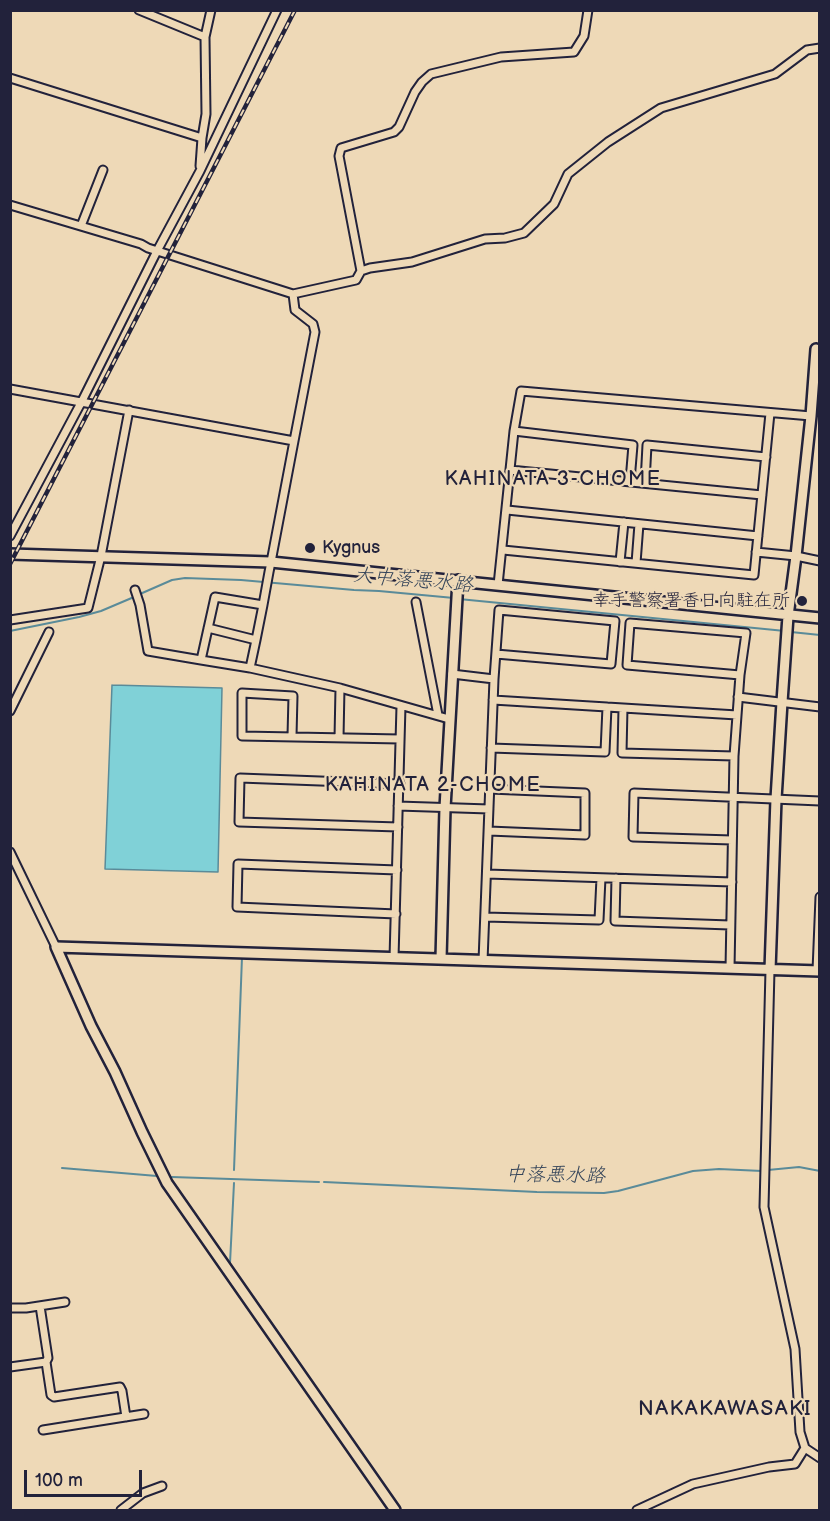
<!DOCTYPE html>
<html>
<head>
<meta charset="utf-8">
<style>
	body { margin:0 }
	#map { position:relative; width:830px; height:1521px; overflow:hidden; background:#eed9b7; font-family:"Balsamiq Sans",sans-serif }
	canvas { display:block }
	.frame { position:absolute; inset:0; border:12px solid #22223b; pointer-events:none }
	.scale { position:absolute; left:24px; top:1470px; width:118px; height:27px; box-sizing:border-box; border:3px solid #22223b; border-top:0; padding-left:8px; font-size:18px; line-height:21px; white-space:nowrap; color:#22223b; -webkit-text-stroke:4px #eed9b7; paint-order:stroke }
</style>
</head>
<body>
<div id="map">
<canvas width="830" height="1521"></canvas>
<div class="frame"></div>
<div class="scale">100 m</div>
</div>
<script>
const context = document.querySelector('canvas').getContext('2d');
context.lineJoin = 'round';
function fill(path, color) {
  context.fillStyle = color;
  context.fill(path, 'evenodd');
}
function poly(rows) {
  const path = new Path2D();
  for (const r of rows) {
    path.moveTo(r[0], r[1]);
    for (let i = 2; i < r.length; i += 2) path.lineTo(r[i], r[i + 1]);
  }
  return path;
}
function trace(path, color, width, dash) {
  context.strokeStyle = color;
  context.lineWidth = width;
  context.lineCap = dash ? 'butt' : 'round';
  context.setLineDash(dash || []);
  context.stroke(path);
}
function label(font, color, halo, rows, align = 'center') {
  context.font = font + ' "Balsamiq Sans","Klee One",sans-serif';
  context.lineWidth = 4.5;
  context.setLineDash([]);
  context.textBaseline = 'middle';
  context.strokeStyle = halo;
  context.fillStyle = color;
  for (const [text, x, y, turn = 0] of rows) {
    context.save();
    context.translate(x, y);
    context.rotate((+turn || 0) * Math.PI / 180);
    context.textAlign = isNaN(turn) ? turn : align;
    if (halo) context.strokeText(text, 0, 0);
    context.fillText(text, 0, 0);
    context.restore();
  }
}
const water = poly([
	[112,685,222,688,218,872,105,869,112,685]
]);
fill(water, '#80d1d7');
trace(water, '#5a8b99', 1.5);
trace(poly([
	[140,594,172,580,185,578,241,580,354,590,379,591,454,598],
	[459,599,785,631],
	[10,631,79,617,101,611,134,597],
	[791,632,820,635],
	[62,1168,157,1176],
	[234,1170,242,957],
	[768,1170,799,1167,820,1171],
	[172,1177,319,1182],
	[324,1182,537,1192,604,1193,618,1191,693,1171,719,1169,762,1171],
	[230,1263,234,1183]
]), '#5a8b99', 2);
const street = poly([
	[139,10,205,37,211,10],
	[10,78,202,138],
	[200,166,202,138,206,114,205,37],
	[10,205,141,244,148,248,293,294,356,280,361,271,370,268,412,262,485,239,505,238,524,233,554,204,568,174,608,142,661,108,775,74,807,50,820,48],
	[81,226,103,170],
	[361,271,339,156,341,148,394,132,399,127,415,92,422,82,431,74,501,57,574,52,584,36,588,10],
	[10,389,294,441],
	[514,431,633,445,630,481],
	[510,470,762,495],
	[645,483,647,445,766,457],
	[507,510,758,536],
	[10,536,82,401,157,251,200,171,277,10],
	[503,550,754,575,770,413],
	[756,552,796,556,820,561],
	[620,562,624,522],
	[636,563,639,524],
	[498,585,514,431,521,391,811,416],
	[135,590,140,605,148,651,201,660],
	[416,602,438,715],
	[263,605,215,597,201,660,250,668,256,640,263,605,269,572,271,562,294,441,315,332,313,324,295,310,293,294],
	[10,620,88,608,101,556,129,410],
	[208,628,256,640],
	[250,668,340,688,449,719],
	[452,674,494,679],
	[738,697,820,707],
	[493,700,737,715],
	[623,708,622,753,734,756],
	[10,711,49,632],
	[292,736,293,696,242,693,242,736,400,739],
	[339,738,340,688],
	[491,748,605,752,607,707],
	[398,806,489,809],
	[398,827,239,822,240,778,400,784],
	[489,831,585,835,585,793,490,789],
	[732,840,633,837,634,793,820,801],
	[10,852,56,947],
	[487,874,732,882],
	[616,878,615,921,730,925],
	[396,914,237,907,238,864,397,870],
	[485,917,599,920,601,878],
	[394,958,401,706],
	[483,961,494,679,499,610,615,621,611,664,496,654],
	[730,968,734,756,740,675,627,665,630,623,746,633,740,675],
	[770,970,764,1207,795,1349,800,1432,805,1448,820,1458],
	[817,971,820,897],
	[10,1308,26,1308,65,1302],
	[46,1362,51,1395,54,1397,120,1387,122,1391,126,1417],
	[10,1367,46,1362,48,1358,40,1306],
	[43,1430,144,1414],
	[121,1510,143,1493,162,1486],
	[637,1510,693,1484,769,1467,795,1464,805,1448]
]);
const secondary = poly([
	[10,554,271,562,820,618],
	[441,959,445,808,458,580],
	[770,970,776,799,782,702,788,616,796,556,811,416,816,349],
	[395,1510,167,1183,142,1132,115,1072,91,1026,56,947,820,971]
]);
trace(street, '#22223b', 11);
trace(secondary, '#22223b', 14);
trace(street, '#eed9b7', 7);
trace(secondary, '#eed9b7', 9);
const rail = poly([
	[10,564,295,10]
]);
trace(rail, '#22223b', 4.5);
trace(rail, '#eed9b7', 2, [7]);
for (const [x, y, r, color] of [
	[310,548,6,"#22223b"],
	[802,601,6,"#22223b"]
]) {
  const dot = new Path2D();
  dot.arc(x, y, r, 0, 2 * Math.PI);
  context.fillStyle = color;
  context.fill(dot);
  trace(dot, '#eed9b7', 2);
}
label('18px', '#22223b', '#eed9b7', [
	["Kygnus",322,548],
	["幸手警察署香日向駐在所",790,601,"right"]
], 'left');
context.letterSpacing = '1.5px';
label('20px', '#22223b', '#eed9b7', [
	["KAHINATA 3-CHOME",553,480],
	["KAHINATA 2-CHOME",433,786]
]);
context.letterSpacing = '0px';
label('italic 20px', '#35455a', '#eed9b7', [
	["大中落悪水路",413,581,5],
	["中落悪水路",555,1176,1]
]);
context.letterSpacing = '1.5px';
label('21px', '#22223b', '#eed9b7', [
	["NAKAKAWASAKI",725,1410]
]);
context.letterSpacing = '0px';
</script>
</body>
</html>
